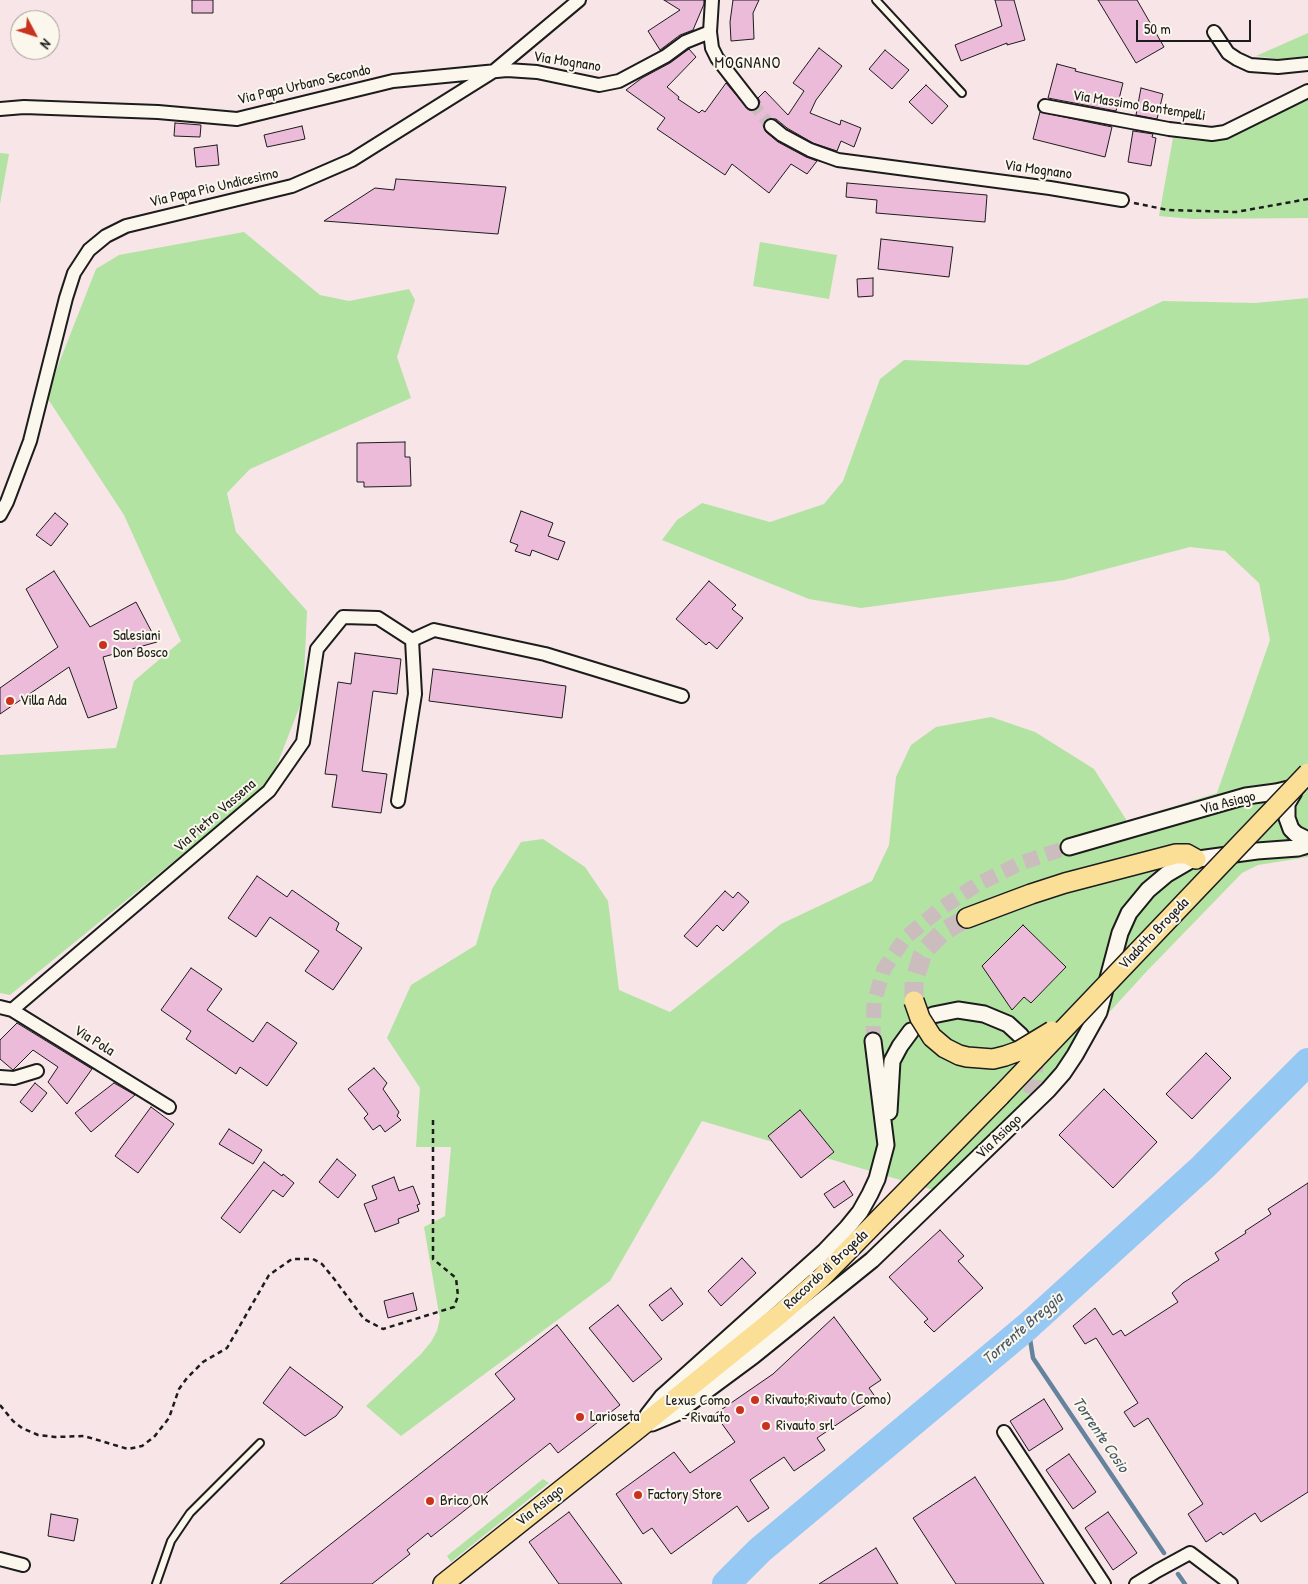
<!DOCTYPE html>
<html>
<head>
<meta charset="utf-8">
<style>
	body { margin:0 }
	#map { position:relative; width:1308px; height:1584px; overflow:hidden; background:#f7e5e7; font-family:"Patrick Hand",sans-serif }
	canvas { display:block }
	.north { position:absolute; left:10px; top:10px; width:50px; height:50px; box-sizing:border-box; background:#fbf7ec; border:1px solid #a29f99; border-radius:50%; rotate:130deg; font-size:14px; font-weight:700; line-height:20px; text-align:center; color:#1c1c1c }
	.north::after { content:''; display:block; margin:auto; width:18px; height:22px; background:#c8321e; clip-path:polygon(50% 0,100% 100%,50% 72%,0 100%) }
	.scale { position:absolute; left:1136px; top:20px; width:115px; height:22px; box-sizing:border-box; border:2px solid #1c1c1c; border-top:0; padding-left:6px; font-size:15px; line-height:18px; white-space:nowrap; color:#1c1c1c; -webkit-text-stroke:4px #fbf7ec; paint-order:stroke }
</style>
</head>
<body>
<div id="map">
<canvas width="1308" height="1584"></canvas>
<div class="north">N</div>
<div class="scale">50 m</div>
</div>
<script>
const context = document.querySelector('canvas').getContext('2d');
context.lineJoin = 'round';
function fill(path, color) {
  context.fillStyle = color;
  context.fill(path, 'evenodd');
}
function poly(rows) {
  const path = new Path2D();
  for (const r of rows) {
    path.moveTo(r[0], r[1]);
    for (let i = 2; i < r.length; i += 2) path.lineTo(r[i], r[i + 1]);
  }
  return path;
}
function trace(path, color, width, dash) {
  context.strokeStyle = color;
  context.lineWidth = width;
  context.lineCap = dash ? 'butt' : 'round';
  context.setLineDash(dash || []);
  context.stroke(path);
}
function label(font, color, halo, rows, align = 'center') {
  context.font = font + ' "Patrick Hand",sans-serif';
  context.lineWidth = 4;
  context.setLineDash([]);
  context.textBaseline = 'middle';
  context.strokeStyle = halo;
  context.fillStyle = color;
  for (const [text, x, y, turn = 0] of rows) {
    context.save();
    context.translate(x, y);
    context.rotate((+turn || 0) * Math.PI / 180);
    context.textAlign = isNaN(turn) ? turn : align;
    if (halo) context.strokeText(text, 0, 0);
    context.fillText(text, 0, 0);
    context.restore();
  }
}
fill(poly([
	[1308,33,1308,56,1279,59,1256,56],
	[1308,97,1308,218,1192,219,1159,216,1173,138,1202,141,1232,137,1267,117],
	[0,153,9,154,0,204],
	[244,232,320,295,349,301,409,289,415,300,397,357,411,398,250,469,227,493,236,532,307,611,303,698,270,783,10,995,0,993,0,755,116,748,134,681,181,641,124,515,46,396,96,269,119,255],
	[760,242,837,255,829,299,753,286],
	[1308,298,1308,857,1258,865,1242,873,1147,971,944,1193,702,1121,610,1281,401,1436,366,1406,421,1354,431,1342,437,1331,440,1318,438,1308,424,1227,445,1216,451,1147,416,1147,420,1088,387,1038,411,985,476,945,492,889,521,842,543,839,585,867,608,901,619,990,670,1012,781,924,872,881,889,845,896,777,911,745,936,727,991,717,1035,732,1094,769,1127,821,1217,793,1270,640,1259,583,1225,551,1190,547,1064,580,861,608,809,599,662,540,677,520,702,503,770,522,824,504,843,481,880,379,904,360,1028,365,1163,301,1255,303],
	[543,1479,549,1483,451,1562,447,1556]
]), '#b2e3a3');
trace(poly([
	[1028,1326,1033,1358,1164,1553],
	[1178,1574,1185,1584]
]), '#65839c', 4.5);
trace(poly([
	[726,1584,760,1550,1028,1326,1203,1167,1308,1062]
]), '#95c8f2', 28);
const building = poly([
	[192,0,213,0,213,13,192,13,192,0],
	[664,0,704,0,704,4,693,30,680,35,660,50,648,31,680,10,664,0],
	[733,0,759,0,753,13,754,39,731,41,730,22,733,0],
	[995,0,1014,0,1025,40,1007,45,1007,43,961,61,955,45,1002,26,995,0],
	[1098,0,1137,0,1164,47,1136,63,1098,0],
	[819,48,842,66,816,100,810,113,840,125,841,120,861,128,854,147,841,141,837,151,813,143,787,128,776,119,768,119,763,125,766,132,778,142,806,157,817,161,807,174,791,164,769,193,732,164,725,175,657,129,665,118,626,90,642,78,670,63,689,49,696,57,667,87,679,97,678,99,699,113,702,110,705,112,726,83,749,110,753,111,757,109,760,102,758,98,765,91,788,115,804,91,793,83,819,48],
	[885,50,909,70,892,89,869,69,885,50],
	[1057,64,1076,69,1075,71,1123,83,1116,111,1048,98,1057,64],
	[926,85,948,106,932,124,909,102,926,85],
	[1141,88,1163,94,1157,119,1136,115,1141,88],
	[1040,112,1112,127,1105,157,1033,139,1040,112],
	[175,123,201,125,200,137,174,136,175,123],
	[302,126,305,139,267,147,264,135,302,126],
	[1133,131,1153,134,1152,137,1156,138,1151,166,1128,162,1133,131],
	[217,145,219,165,196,167,194,148,217,145],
	[396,179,506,187,498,234,324,221,375,188,394,190,396,179],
	[847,183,987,195,985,222,876,213,877,200,846,197,847,183],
	[881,239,953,247,949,277,878,269,881,239],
	[873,278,873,296,858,297,857,279,873,278],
	[405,442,405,457,410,457,411,486,364,487,364,482,357,482,357,443,405,442],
	[521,511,553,523,548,536,565,542,558,560,532,550,530,556,515,551,518,545,510,542,521,511],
	[55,513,68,524,51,546,36,535,55,513],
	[54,571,90,627,136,602,157,642,103,657,117,708,88,718,69,667,0,714,0,688,58,647,26,589,54,571],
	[709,581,736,605,732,609,743,618,717,649,709,642,706,645,676,619,709,581],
	[355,653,401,659,397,694,373,691,362,771,387,774,381,813,332,807,337,775,325,774,338,682,351,684,355,653],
	[433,669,566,686,562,718,429,701,433,669],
	[257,876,287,897,292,890,339,923,336,930,362,948,333,990,305,971,319,951,270,917,256,937,228,918,257,876],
	[725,891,733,898,738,892,749,902,723,931,717,925,697,947,684,936,725,891],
	[1023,925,1066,967,1031,1003,1024,997,1012,1010,982,966,1023,925],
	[191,968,222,989,207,1010,253,1042,267,1022,297,1043,267,1086,240,1067,236,1074,186,1039,191,1031,161,1010,191,968],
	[17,1023,92,1069,67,1104,48,1082,58,1067,33,1050,13,1070,0,1059,0,1040,17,1023],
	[1206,1053,1231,1078,1192,1119,1166,1094,1206,1053],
	[374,1068,387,1083,383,1089,399,1112,397,1116,401,1120,385,1132,380,1125,373,1130,364,1118,368,1114,348,1089,374,1068],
	[35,1083,47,1093,32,1112,20,1102,35,1083],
	[114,1083,135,1095,91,1132,75,1113,114,1083],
	[1104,1089,1157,1142,1113,1188,1059,1135,1104,1089],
	[151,1107,174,1124,138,1173,115,1156,151,1107],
	[800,1110,834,1152,801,1178,768,1136,800,1110],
	[229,1129,262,1150,253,1164,219,1144,229,1129],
	[337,1159,356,1175,338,1198,319,1182,337,1159],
	[264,1162,282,1176,283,1174,294,1183,283,1197,273,1190,240,1233,221,1218,264,1162],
	[394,1177,399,1191,413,1186,420,1204,417,1205,419,1211,398,1219,399,1223,375,1232,364,1204,377,1199,372,1186,394,1177],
	[844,1181,853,1195,834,1208,824,1194,844,1181],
	[1308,1183,1308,1492,1261,1522,1255,1513,1223,1535,1221,1532,1206,1542,1188,1514,1203,1504,1148,1418,1134,1427,1124,1412,1138,1403,1096,1338,1085,1344,1073,1326,1095,1308,1113,1335,1121,1330,1125,1336,1178,1302,1172,1293,1183,1283,1219,1260,1215,1253,1246,1233,1245,1231,1271,1214,1268,1209,1308,1183],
	[940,1230,964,1256,958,1261,983,1288,934,1332,924,1322,928,1319,889,1277,940,1230],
	[742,1258,756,1273,721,1306,708,1291,742,1258],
	[671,1288,683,1304,662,1321,649,1305,671,1288],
	[413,1293,417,1310,388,1318,384,1301,413,1293],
	[618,1305,662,1359,633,1382,589,1328,618,1305],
	[834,1317,881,1380,869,1388,876,1398,817,1438,825,1450,794,1471,784,1457,750,1480,769,1508,748,1522,737,1506,671,1554,652,1528,643,1534,616,1494,674,1452,690,1473,735,1442,715,1414,773,1374,834,1317],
	[557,1325,620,1405,558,1453,550,1443,431,1537,428,1533,407,1550,410,1554,372,1584,280,1584,515,1399,495,1374,557,1325],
	[290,1367,343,1407,336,1416,305,1436,263,1403,290,1367],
	[1044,1399,1063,1429,1029,1451,1010,1421,1044,1399],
	[1069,1454,1096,1492,1073,1509,1046,1470,1069,1454],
	[975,1477,1044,1584,956,1584,913,1518,975,1477],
	[569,1512,622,1584,559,1584,529,1542,569,1512],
	[1108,1512,1137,1553,1113,1570,1085,1528,1108,1512],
	[51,1514,78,1519,74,1541,48,1536,51,1514],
	[876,1548,898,1584,819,1584,876,1548]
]);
fill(building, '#edbbda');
trace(building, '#1c1c1c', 1);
trace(poly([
	[752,103,771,126]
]), '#cbbdbe', 12, [12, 6]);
trace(poly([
	[873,1041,874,1002,884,969,905,938,940,909,978,884,1021,863,1069,847],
	[1030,1094,1035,1080,1036,1065,1032,1055]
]), '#cbbdbe', 15, [15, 8]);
trace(poly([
	[914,1001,914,981,922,956,927,948,944,931,967,918]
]), '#cbbdbe', 19, [19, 9]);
const service = poly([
	[876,0,962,93],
	[156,1584,171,1541,190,1513,260,1443]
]);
const minor = poly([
	[710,32,712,48,717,58,752,103],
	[1214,32,1228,53,1237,59,1250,65,1278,67,1308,64],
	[1045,106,1169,129,1212,134,1225,132,1308,91],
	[0,109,24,107,158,112,237,119,393,81,507,70,537,72,599,85,619,81,666,56,685,42,710,32,712,0],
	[771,126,782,135,810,150,838,160,1050,188,1122,200],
	[0,515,7,502,30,441,66,298,74,273,89,250,106,236,126,226,292,186,352,160,494,71,579,0],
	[412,640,434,630,545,654,682,696],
	[0,1007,12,1010,169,1107],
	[12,1010,269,791,303,742,317,649,343,617,378,618,412,640,415,694,398,801],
	[0,1077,14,1078,37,1071],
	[1004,1432,1104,1584],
	[0,1559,23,1565],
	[1136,1584,1157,1571,1190,1553,1231,1584]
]);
const tertiary = poly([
	[1294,792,1287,804,1287,818,1291,829,1296,834,1308,840],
	[1069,847,1246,796,1276,792,1297,787],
	[933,1015,958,1010,984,1014,1008,1024,1021,1036],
	[889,1112,892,1061,900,1046,911,1031],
	[648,1415,662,1397,825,1251,847,1228,860,1212,870,1194,877,1179,886,1145,873,1041],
	[652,1423,676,1413,753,1356,872,1260,1048,1090,1063,1073,1075,1055,1099,1012,1120,933,1129,913,1148,890,1167,874,1191,860,1257,851,1298,848,1308,845]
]);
const primary = poly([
	[967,918,1031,894,1065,883,1176,854,1187,854,1196,859],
	[443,1584,639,1428,779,1315,821,1278,1000,1096]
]);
trace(service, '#1c1c1c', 10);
trace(minor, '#1c1c1c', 16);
trace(tertiary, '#1c1c1c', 19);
trace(primary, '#1c1c1c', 22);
trace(poly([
	[1134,203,1168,210,1236,212,1308,199],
	[0,1405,13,1421,22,1428,38,1435,55,1437,84,1436,128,1449,142,1446,154,1437,169,1418,179,1389,187,1378,203,1362,227,1348,269,1275,292,1259,313,1259,322,1264,335,1280,364,1319,383,1329,454,1307,458,1296,456,1278,433,1259,433,1120]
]), '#1c1c1c', 2.5, [5, 4]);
trace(service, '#fbf7ec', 6);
trace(minor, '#fbf7ec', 12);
trace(tertiary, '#fbf7ec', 15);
trace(primary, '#fbdf96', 19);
const primaryBridge = poly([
	[914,1001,920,1018,932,1037,945,1048,959,1055,967,1057,993,1059,1005,1056,1019,1051,1052,1031],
	[1000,1096,1308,773]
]);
trace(primaryBridge, '#1c1c1c', 22, []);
trace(primaryBridge, '#fbdf96', 19);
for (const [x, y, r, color] of [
	[103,645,5,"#c8321e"],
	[10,701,5,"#c8321e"],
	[755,1400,5,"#c8321e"],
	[740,1410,5,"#c8321e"],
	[580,1417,5,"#c8321e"],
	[766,1426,5,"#c8321e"],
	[638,1495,5,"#c8321e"],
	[430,1501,5,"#c8321e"]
]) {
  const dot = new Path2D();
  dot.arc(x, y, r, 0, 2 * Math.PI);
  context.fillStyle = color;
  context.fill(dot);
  trace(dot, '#fbf7ec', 2);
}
label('15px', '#1c1c1c', '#fbf7ec', [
	["Via Mognano",567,62,9],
	["Via Papa Urbano Secondo",304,85,-13],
	["Via Massimo Bontempelli",1139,106,9],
	["Via Mognano",1038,170,8],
	["Via Papa Pio Undicesimo",214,188,-13],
	["Via Asiago",1228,803,-14],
	["Via Pietro Vassena",215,816,-41],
	["Viadotto Brogeda",1154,934,-46],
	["Via Pola",94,1041,32],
	["Via Asiago",999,1137,-44],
	["Raccordo di Brogeda",826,1270,-43],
	["Via Asiago",540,1506,-39]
]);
label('15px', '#1c1c1c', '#fbf7ec', [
	["Salesiani",113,636],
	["Don Bosco",113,653],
	["Villa Ada",20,701],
	["Rivauto;Rivauto (Como)",765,1400],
	["Lexus Como",730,1401,"right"],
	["- Rivauto",730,1418,"right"],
	["Larioseta",590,1417],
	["Rivauto srl",776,1426],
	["Factory Store",648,1495],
	["Brico OK",440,1501]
], 'left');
context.letterSpacing = '1px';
label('16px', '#1c1c1c', '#fbf7ec', [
	["MOGNANO",748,64]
]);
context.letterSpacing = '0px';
label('italic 16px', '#465867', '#fbf7ec', [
	["Torrente Breggia",1023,1329,-41],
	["Torrente Cosio",1100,1435,56]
]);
</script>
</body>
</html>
